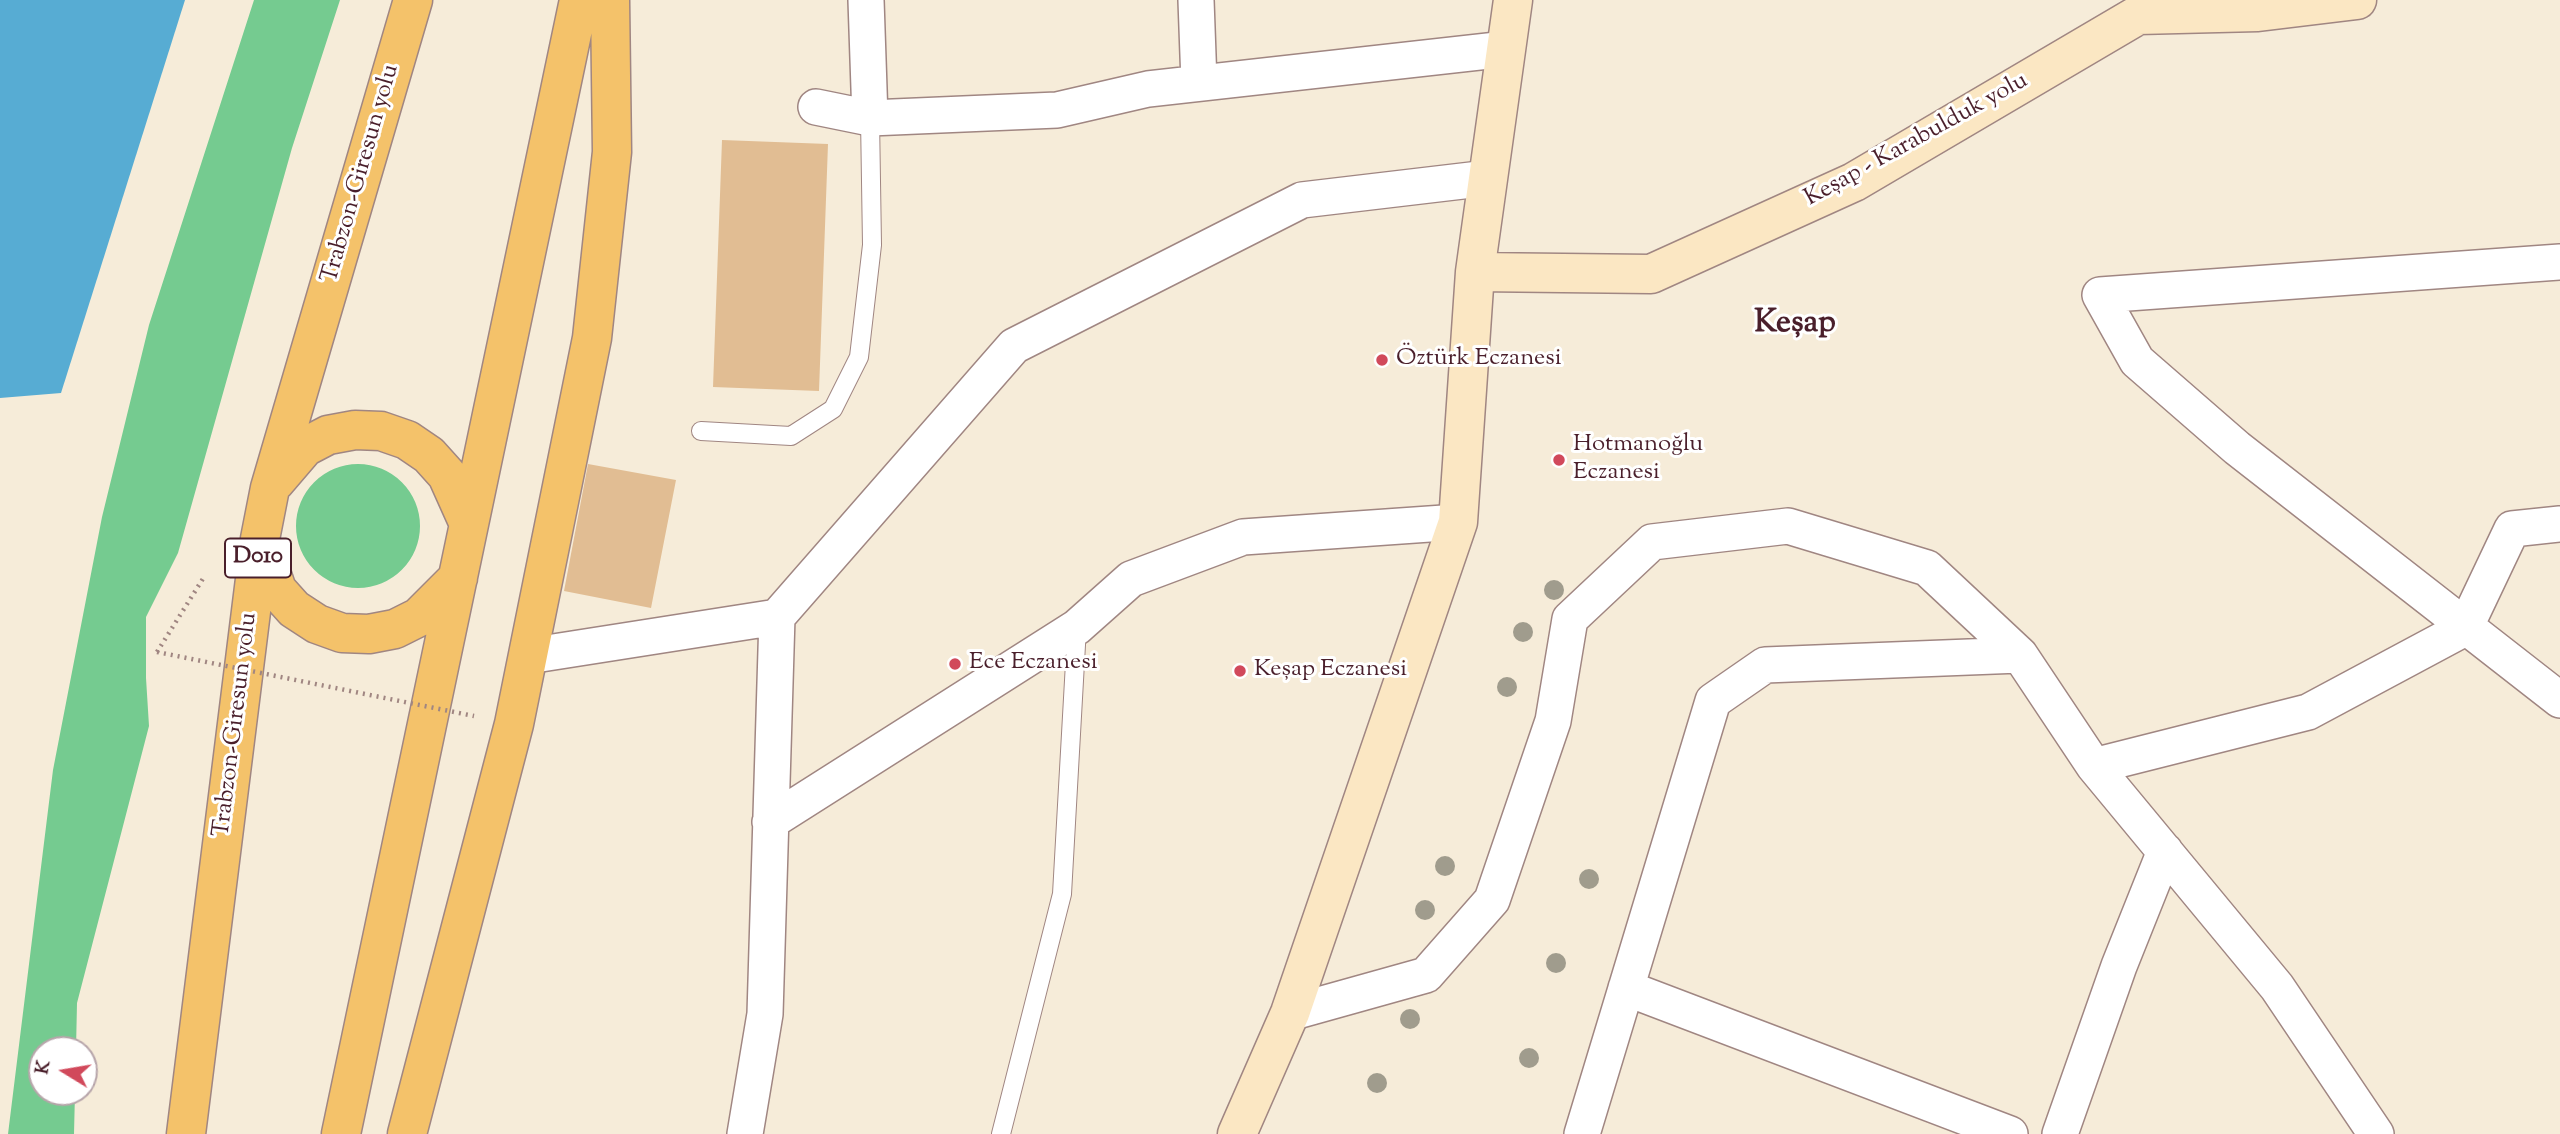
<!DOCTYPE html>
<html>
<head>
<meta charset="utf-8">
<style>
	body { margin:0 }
	#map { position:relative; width:2560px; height:1134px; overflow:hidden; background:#f6ecd9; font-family:"Sorts Mill Goudy",serif }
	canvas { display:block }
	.north { position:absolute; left:28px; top:1036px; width:70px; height:70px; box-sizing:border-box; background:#fff; border:2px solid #b7a5aa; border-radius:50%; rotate:281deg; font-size:19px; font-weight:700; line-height:28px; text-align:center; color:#4a1f2b }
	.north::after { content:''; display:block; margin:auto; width:24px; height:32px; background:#d1495b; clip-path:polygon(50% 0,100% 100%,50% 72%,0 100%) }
</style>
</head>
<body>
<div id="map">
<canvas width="2560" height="1134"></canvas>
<div class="north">K</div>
</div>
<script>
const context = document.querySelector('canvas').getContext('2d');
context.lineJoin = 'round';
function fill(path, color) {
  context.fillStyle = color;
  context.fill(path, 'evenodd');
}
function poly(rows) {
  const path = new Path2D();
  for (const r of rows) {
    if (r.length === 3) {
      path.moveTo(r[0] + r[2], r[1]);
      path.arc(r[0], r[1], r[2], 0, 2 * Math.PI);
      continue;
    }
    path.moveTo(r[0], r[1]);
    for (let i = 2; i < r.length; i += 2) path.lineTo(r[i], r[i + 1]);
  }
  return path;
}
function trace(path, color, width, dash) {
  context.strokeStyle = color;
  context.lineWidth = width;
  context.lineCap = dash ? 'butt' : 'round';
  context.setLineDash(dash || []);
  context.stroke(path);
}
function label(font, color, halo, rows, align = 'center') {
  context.font = font + ' "Sorts Mill Goudy",serif';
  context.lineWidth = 6;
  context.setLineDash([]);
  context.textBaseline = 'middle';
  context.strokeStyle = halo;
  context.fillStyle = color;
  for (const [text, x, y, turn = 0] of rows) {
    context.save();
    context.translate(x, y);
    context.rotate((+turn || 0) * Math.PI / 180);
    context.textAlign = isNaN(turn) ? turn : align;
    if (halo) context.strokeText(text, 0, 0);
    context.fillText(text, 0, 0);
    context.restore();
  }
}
fill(poly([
	[254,0,340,0,292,148,178,553,146,617,146,678,149,726,77,1003,76,1050,42,1050,42,1092,75,1092,74,1134,8,1134,53,770,102,517,149,325],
	[358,526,62]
]), '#75cb90');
fill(poly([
	[0,0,185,0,61,393,0,398]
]), '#57acd3');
fill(poly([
	[722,140,828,144,819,391,713,387],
	[588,464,676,480,651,608,564,591]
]), '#e1bd93');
const lane = poly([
	[701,431,791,436,833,409,859,357,872,245,870,118],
	[1001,1134,1062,894,1077,627]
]);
const street = poly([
	[866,0,870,118],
	[1196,0,1199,83],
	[816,107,870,118,1057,110,1148,89,1506,49],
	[2560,262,2100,295,2137,361,2237,448,2560,700],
	[528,656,777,617],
	[2094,766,2308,712,2465,628,2512,529,2560,524],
	[770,822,1077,627,1131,579,1243,537,1458,522],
	[1626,988,2010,1134],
	[1290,1013,1426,975,1492,900,1553,721,1570,619,1652,542,1788,526,1927,568,2020,655,2094,766,2277,987,2376,1134],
	[745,1134,765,1014,777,617,1014,346,1302,200,1488,178],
	[1582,1134,1713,701,1765,665,2020,655],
	[2060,1134,2119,966,2165,851]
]);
const secondary = poly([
	[1475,272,1651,274,1854,182,2138,15,2258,12,2357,0],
	[1237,1134,1290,1013,1458,522,1475,272,1513,0]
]);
const highway = poly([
	[275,482,305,447,328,435,355,430,381,431,407,440,429,455,447,475,469,524],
	[262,545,277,590,294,609,317,624,342,633,369,634,395,629,419,617,458,578],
	[186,1134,260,539,270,488,413,0],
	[341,1134,579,0],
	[407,1134,514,724,592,338,612,152,610,0]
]);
trace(lane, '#a08682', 20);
trace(street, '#a08682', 38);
trace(secondary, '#a08682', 41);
trace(highway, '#a08682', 41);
trace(poly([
	[157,652,204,577]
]), '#a08682', 4.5, [2, 5]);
trace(lane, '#fff', 18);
trace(street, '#fff', 35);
trace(secondary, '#fbe7c3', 38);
trace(highway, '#f4c26a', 38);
trace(poly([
	[157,652,474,716]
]), '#a08682', 4.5, [2, 5]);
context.fillStyle = '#a09c8d';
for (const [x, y] of [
	[1554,590],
	[1523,632],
	[1507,687],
	[1445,866],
	[1589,879],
	[1425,910],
	[1556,963],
	[1410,1019],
	[1529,1058],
	[1377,1083]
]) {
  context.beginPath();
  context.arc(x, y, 10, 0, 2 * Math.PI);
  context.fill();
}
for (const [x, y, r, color] of [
	[1382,360,7,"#d1495b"],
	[1559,460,7,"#d1495b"],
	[955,664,7,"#d1495b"],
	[1240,671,7,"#d1495b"]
]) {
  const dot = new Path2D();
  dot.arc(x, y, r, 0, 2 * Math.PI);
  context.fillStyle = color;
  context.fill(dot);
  trace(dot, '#fff', 2.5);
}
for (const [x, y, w] of [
	[258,558,66]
]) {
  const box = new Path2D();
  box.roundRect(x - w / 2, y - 19.5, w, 39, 5);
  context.fillStyle = '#fff';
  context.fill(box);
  trace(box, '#4a1f2b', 2);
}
label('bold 23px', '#4a1f2b', null, [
	["D010",258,558]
]);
label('24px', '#4a1f2b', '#fff', [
	["Keşap - Karabulduk yolu",1917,141,-29],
	["Trabzon-Giresun yolu",362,174,-74],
	["Trabzon-Giresun yolu",237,725,-83]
]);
label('24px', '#4a1f2b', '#fff', [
	["Öztürk Eczanesi",1396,360],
	["Hotmanoğlu",1573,446],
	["Eczanesi",1573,474],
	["Ece Eczanesi",969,664],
	["Keşap Eczanesi",1254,671]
], 'left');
label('bold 32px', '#4a1f2b', '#fff', [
	["Keşap",1795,326]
]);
</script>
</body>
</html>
